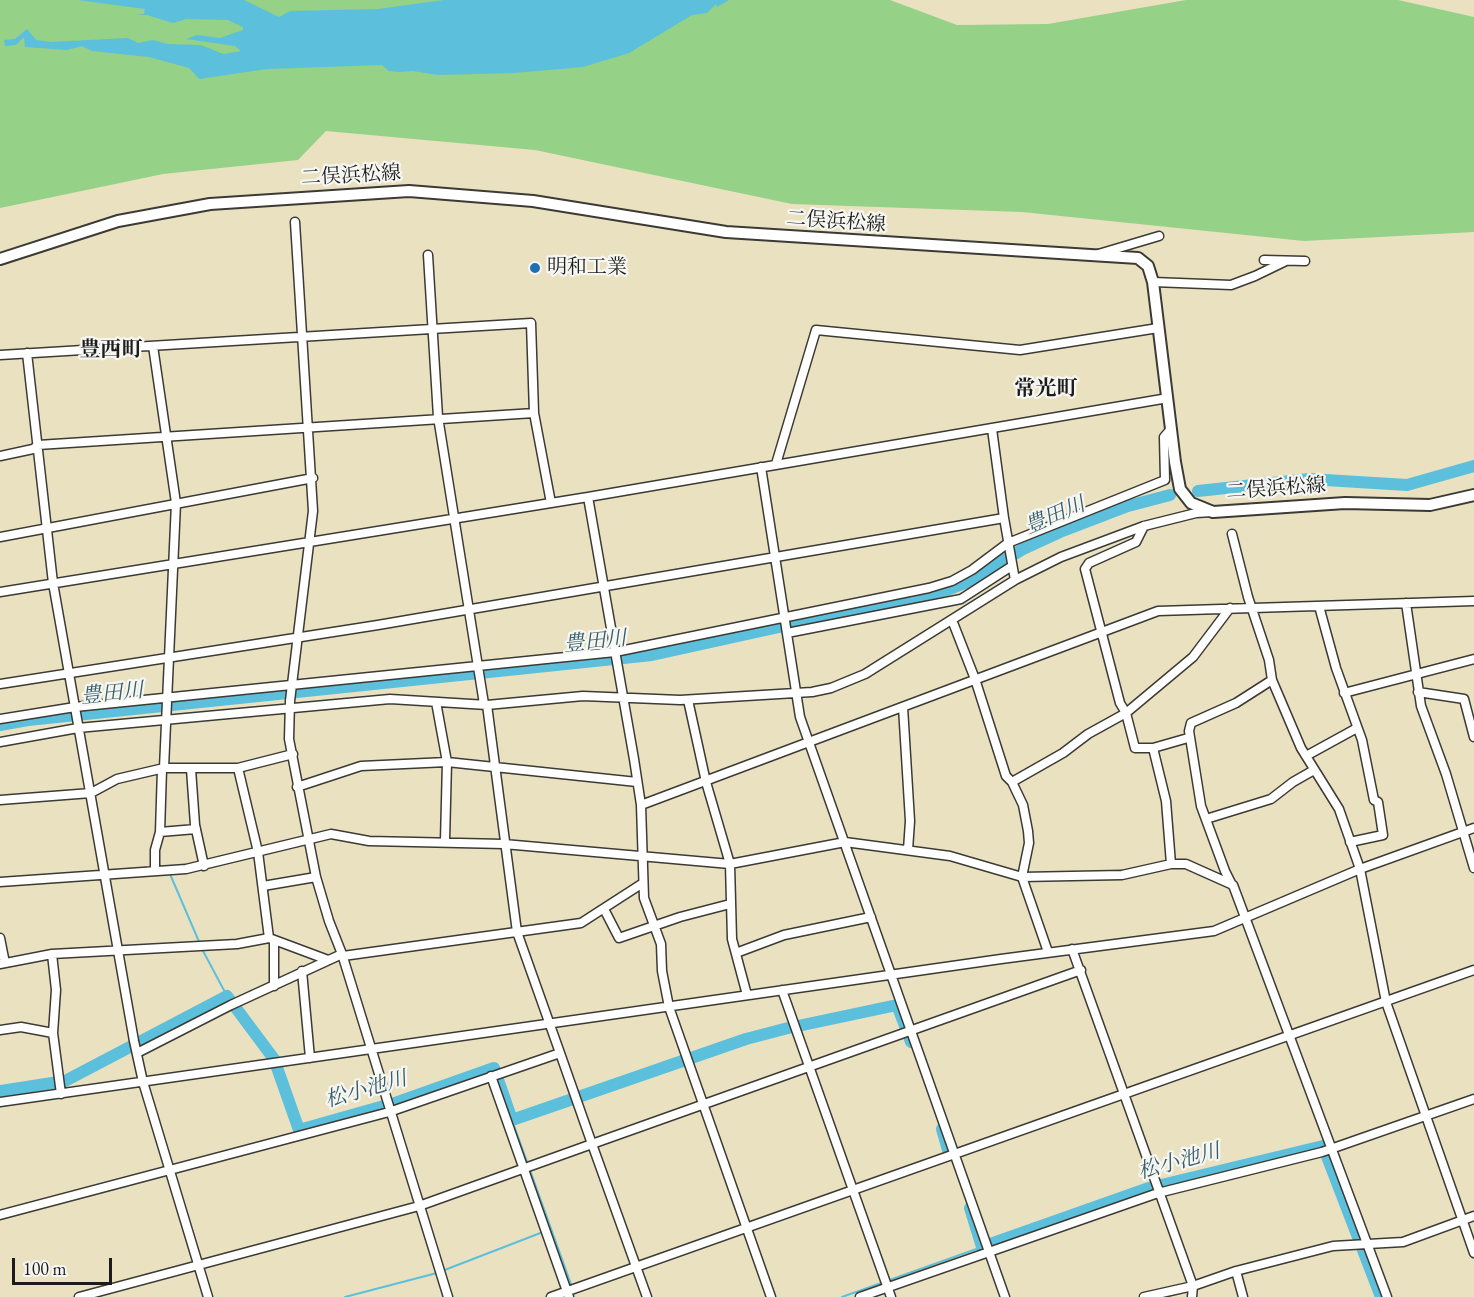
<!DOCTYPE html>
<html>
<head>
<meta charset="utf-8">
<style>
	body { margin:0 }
	#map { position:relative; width:1474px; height:1297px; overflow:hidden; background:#eae1c0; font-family:"EB Garamond",serif }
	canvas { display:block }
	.scale { position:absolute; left:12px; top:1258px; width:100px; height:27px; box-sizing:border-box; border:3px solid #1c1c1c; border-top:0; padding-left:8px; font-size:18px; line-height:21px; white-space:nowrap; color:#1c1c1c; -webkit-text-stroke:4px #f6f6f2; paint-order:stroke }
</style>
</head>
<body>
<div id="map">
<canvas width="1474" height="1297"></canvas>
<div class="scale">100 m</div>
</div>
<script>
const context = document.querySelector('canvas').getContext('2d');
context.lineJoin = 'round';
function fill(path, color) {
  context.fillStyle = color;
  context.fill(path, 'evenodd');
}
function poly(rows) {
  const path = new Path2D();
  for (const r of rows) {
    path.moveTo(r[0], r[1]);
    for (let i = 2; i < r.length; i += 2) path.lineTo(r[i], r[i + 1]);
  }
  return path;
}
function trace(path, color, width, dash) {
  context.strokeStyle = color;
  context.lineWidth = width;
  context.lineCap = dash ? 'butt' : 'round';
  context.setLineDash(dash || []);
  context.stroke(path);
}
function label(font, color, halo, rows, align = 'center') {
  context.font = font + ' "EB Garamond","Noto Serif JP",serif';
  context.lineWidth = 4.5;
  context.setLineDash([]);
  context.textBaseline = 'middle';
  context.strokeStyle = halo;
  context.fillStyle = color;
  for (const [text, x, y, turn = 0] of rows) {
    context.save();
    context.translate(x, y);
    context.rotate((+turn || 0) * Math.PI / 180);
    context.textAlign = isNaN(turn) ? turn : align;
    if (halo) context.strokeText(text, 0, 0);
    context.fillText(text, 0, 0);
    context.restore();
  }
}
fill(poly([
	[0,0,890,0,957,25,1048,24,1186,0,1398,0,1474,17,1474,232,1304,241,1022,212,792,204,535,150,326,131,298,160,163,174,0,208]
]), '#95d186');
fill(poly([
	[78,0,244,0,279,17,290,11,378,9,444,0,729,0,717,7,716,4,707,13,692,15,629,53,583,67,514,73,438,75,413,71,399,72,389,71,382,65,267,69,199,79,189,68,149,57,92,51,82,46,67,50,25,47,24,37,16,45,5,46,4,40,15,39,27,29,36,40,51,42,128,38,138,43,153,40,168,44,201,45,223,54,241,51,235,46,186,39,197,35,220,38,243,30,243,27,228,20,186,19,173,23,147,15,136,15,144,14,145,9]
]), '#5cbfdb');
trace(poly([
	[167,874,170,874,200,944],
	[202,949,227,996],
	[512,1120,572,1287],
	[442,1271,543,1232],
	[345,1297,437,1273],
	[842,1297,982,1247]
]), '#5cbfdb', 2);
trace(poly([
	[1198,491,1309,479,1407,485,1474,466],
	[0,725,28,720,652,655,947,590,965,583,1023,549,1060,532,1128,506,1170,495],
	[798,1026,897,1005,911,1042],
	[0,1091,65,1081,227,996,274,1059,299,1130,398,1102,494,1068,512,1120,746,1039,792,1027],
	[942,1129,948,1150],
	[970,1208,982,1247,1149,1188,1323,1146,1381,1297]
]), '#5cbfdb', 12);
const minor = poly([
	[295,222,313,511,290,701,289,739,316,877,329,921,342,954,448,1297],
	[428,255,438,417,484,704],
	[1095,255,1159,236],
	[1264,260,1305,261],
	[1153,282,1231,285,1255,276,1286,261],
	[153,346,176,503,164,768],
	[27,353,53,583,134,1041,143,1082,208,1297],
	[0,355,531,323,534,413,551,503],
	[0,456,33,449,38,445,534,413],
	[776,464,816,330,1020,350,1158,328],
	[761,467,800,717,1005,1297],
	[588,497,634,759,641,805,644,898,661,944,662,971,669,1007,771,1297],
	[1004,518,1015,580],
	[1144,526,1136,542,1089,563,1085,569,1120,703,1126,713,1193,657,1230,608],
	[1232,534,1248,597,1269,660,1272,680,1301,748,1339,809,1360,869,1386,1002,1474,1253],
	[0,537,313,478],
	[0,592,588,497,1168,398],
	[1406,603,1421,706,1446,774,1474,868],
	[1319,606,1336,668,1362,740,1374,800,1378,802,1383,835,1350,842],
	[952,620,975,679,1006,776,1012,782],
	[787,633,961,599,1012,566],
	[0,684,378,625,1004,518,992,429],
	[1418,692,1464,699,1474,737],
	[1344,693,1474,659],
	[688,700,706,782,730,864,732,939,747,995],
	[436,702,447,762,445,841],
	[903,707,910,821,908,850],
	[0,719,75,707,615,652,929,588,952,581,972,570,1008,543,1165,480,1164,437,1171,429],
	[0,742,78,728,390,699,487,705,583,696,680,700,812,692,831,688,865,674,1015,580,1061,557,1144,526,1196,513,1213,512],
	[1153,748,1166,801,1171,864],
	[1306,756,1357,728],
	[238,768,258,852,269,938],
	[191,769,195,825,204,866],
	[297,787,361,766,447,762,637,782],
	[0,800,91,793,117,779,164,768,238,768,293,754],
	[641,805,1158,611,1474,601],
	[1206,819,1271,799,1293,782,1314,770],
	[160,832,196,829],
	[155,871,155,850,160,832,162,769],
	[0,882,186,869,331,834,369,841,504,844,730,864,845,842,950,856,1022,877,1122,875,1171,864,1186,864,1233,885,1387,1297],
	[1232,885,1225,871,1201,806,1189,731,1191,723,1236,703,1272,680],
	[263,886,316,877],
	[604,909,619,938,680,917,730,904],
	[0,938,5,963],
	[1072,949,1193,1286,1192,1297],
	[1048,952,1022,877,1029,843,1028,831,1023,805,1012,782,1063,753,1088,734,1126,713,1135,748,1153,748,1188,738],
	[736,953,784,935,871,917],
	[52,954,56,990,53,1033,61,1094],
	[343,956,581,923,643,883],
	[0,964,52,954,237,944,269,938,328,960],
	[302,971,310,1058],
	[274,986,274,940],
	[782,990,891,1297],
	[0,1030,21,1027,53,1033],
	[137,1053,231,1005,342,954],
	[491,1076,569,1297],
	[0,1102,1001,959,1214,931,1360,869,1474,828],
	[0,1215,389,1112,560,1053,517,932,487,705],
	[1236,1271,1243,1297],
	[79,1297,419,1206,592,1144,560,1053],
	[551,1297,1474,970],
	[647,1297,592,1144,1081,970],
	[860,1297,1158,1193,1322,1152,1474,1099],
	[1144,1297,1193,1286,1236,1271,1333,1246,1403,1242,1474,1216]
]);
const major = poly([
	[0,259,118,221,210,204,409,191,533,201,726,232,1138,258,1148,266,1153,282,1175,462,1180,489,1191,503,1213,512,1345,503,1430,505,1474,495]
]);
trace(minor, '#3b3a35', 11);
trace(major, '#3b3a35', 14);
trace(minor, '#fff', 8);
trace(major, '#fff', 10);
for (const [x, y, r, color] of [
	[535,268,6,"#1f6fb2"]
]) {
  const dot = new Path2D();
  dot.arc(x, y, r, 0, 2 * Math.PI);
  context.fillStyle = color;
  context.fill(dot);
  trace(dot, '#f6f6f2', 2);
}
label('20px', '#1c1c1c', '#f6f6f2', [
	["二俣浜松線",351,176,-3],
	["二俣浜松線",836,222,4],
	["二俣浜松線",1276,489,-4]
]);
label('20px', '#1c1c1c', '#f6f6f2', [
	["明和工業",547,268]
], 'left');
label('bold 21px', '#1c1c1c', '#f6f6f2', [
	["豊西町",111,350],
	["常光町",1046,389]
]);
label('italic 21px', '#365d68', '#f6f6f2', [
	["豊田川",1055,516,-23],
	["豊田川",595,642,-6],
	["豊田川",112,694,-6],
	["松小池川",366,1090,-16],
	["松小池川",1179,1162,-15]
]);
</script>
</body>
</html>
